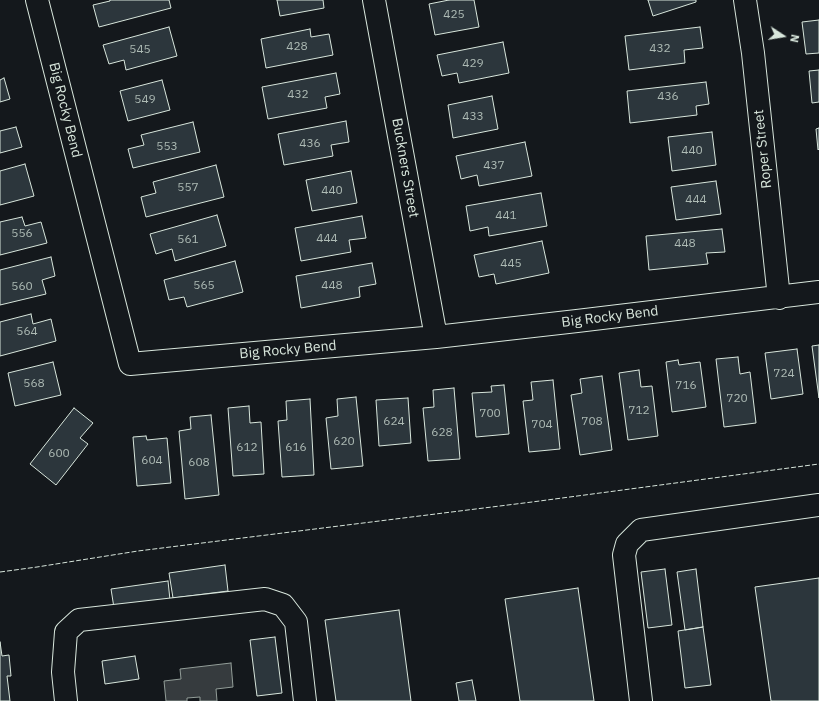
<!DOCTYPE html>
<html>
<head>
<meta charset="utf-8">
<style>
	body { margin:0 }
	#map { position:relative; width:819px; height:701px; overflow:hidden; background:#14181c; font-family:"IBM Plex Sans",sans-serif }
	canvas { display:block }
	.north { position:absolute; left:763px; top:16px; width:40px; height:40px; -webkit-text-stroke:3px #14181c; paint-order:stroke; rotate:102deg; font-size:11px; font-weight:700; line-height:16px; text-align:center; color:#d8e6dc }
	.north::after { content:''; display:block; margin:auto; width:14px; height:18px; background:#d8e6dc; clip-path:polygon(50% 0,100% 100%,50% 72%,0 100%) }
</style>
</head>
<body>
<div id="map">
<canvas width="819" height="701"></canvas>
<div class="north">N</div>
</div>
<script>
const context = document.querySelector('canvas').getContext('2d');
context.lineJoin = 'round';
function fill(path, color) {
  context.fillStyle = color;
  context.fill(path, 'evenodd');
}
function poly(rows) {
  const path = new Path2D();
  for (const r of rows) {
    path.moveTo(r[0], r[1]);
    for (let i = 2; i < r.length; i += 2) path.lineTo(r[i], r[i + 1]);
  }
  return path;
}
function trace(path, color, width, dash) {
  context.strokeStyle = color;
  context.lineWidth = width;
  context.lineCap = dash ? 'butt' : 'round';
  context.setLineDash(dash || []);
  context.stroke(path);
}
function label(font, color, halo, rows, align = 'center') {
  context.font = font + ' "IBM Plex Sans",sans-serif';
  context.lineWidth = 3;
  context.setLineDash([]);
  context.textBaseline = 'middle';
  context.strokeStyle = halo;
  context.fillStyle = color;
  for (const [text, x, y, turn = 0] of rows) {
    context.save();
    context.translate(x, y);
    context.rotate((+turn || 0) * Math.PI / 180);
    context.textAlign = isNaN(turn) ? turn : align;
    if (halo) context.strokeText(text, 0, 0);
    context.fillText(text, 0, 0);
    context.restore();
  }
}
const water = poly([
	[231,663,233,687,216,689,217,701,200,701,200,697,187,698,187,701,166,701,164,681,181,679,180,669,231,663]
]);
fill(water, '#363b3e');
trace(water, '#939e99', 1);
const building = poly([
	[110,0,169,0,171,8,99,27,93,5,110,1,110,0],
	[277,0,323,0,324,8,280,16,277,0],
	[449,0,474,0,479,27,435,35,429,4,449,0],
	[648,0,696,0,696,2,653,16,648,0],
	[819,20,819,53,806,54,802,22,819,20],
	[169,27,177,56,126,70,124,60,109,64,103,45,169,27],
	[700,27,703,48,684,50,685,63,629,70,625,36,700,27],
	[310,29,311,37,329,34,333,55,266,68,261,39,310,29],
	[503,42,509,73,459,83,457,73,442,76,437,55,503,42],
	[819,70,819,102,812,103,809,71,819,70],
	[336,73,340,94,325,97,327,108,268,119,262,87,336,73],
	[4,78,10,99,0,102,0,80,4,78],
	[162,80,170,110,128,121,120,91,162,80],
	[706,82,709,104,696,106,697,115,630,123,627,91,706,82],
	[492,96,498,129,453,138,448,105,492,96],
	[346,121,349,142,331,145,333,156,284,165,278,134,346,121],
	[193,122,200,152,133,168,128,149,144,145,141,135,193,122],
	[16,127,22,147,0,153,0,131,16,127],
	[819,128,819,149,818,150,816,129,819,128],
	[712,132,716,165,672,171,668,137,712,132],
	[525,142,532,176,479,186,477,175,461,179,456,156,525,142],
	[25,164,34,196,0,205,0,171,25,164],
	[216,165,224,197,146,217,141,197,156,193,153,182,216,165],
	[351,171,357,203,312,211,306,180,351,171],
	[716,181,721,214,676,220,671,187,716,181],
	[541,193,547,226,489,236,488,227,470,231,466,206,541,193],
	[217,215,226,246,175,261,172,249,156,254,150,234,217,215],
	[362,216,366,238,349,240,351,252,301,261,295,228,362,216],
	[22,217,25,226,41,222,47,243,0,255,0,222,22,217],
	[722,229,725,252,706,253,708,264,649,270,646,236,722,229],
	[542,241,549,273,496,284,494,274,479,277,474,255,542,241],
	[51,257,55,276,42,280,46,294,0,305,0,270,51,257],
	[235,261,243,292,187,307,184,297,169,300,164,280,235,261],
	[372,263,376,284,359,287,360,297,301,308,296,276,372,263],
	[31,314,33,324,51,319,56,341,0,356,0,322,31,314],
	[819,345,819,398,812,346,819,345],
	[797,349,803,394,771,399,765,353,797,349],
	[738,357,740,374,750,372,756,423,724,427,716,359,738,357],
	[678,360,679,365,700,362,706,407,672,412,666,362,678,360],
	[53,362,61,395,15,406,8,373,53,362],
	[639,370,641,387,652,386,658,436,628,440,619,373,639,370],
	[602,376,612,450,580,455,571,395,582,393,580,379,602,376],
	[553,380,560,449,529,452,523,401,533,400,531,382,553,380],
	[504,385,509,434,476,437,472,393,492,392,491,386,504,385],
	[454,388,460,459,428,461,423,408,434,407,433,390,454,388],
	[356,397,363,466,331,469,326,418,338,416,337,399,356,397],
	[408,398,411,443,379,446,376,400,408,398],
	[310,399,314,475,282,477,278,421,287,420,286,401,310,399],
	[249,406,250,423,261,422,264,474,233,476,228,408,249,406],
	[74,408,93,423,80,438,88,444,56,485,30,464,74,408],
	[211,415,219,495,185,499,179,431,191,429,190,417,211,415],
	[146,436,147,440,167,438,171,483,137,486,133,437,146,436],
	[225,565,228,591,173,598,169,573,225,565],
	[665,569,672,625,648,628,641,572,665,569],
	[696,569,703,627,685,630,677,572,696,569],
	[819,578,819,701,771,701,755,587,819,578],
	[168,581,170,600,114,608,111,589,168,581],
	[578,588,594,701,520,701,505,599,578,588],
	[399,610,411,701,336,701,325,620,399,610],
	[703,627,711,685,685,688,678,631,703,627],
	[275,637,282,693,257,696,250,640,275,637],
	[0,642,2,656,9,655,11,676,7,676,10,701,0,701,0,642],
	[135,656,139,679,105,684,102,661,135,656],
	[472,680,476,701,459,701,456,683,472,680]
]);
fill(building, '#2c363c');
trace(building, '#d8e6dc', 1);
const minor = poly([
	[37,0,130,364,436,337,577,321,819,292],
	[374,0,436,337],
	[745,0,753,53,779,298],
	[66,701,63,672,66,632,79,620,265,599,283,605,296,622,305,701],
	[641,701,624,555,627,544,641,530,819,505]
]);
trace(minor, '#d8e6dc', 24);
trace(minor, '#14181c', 22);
trace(poly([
	[0,572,37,567,138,551,532,502,819,464]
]), '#d8e6dc', 1, [5, 2]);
label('12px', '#adbab4', null, [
	["425",454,15],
	["428",297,47],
	["432",660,49],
	["545",140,50],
	["429",473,64],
	["432",298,95],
	["436",668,97],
	["549",145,100],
	["433",473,117],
	["436",310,144],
	["553",167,147],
	["440",692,151],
	["437",494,166],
	["557",188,188],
	["440",332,191],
	["444",696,200],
	["441",506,216],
	["556",22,234],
	["444",327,239],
	["561",188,240],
	["448",685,244],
	["445",511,264],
	["565",204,286],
	["448",332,286],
	["560",22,287],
	["564",27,332],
	["724",784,374],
	["568",34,384],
	["716",686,386],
	["720",737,399],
	["712",639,411],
	["700",490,414],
	["624",394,422],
	["708",592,422],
	["704",542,425],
	["628",442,433],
	["620",344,442],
	["612",247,448],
	["616",296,448],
	["600",59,454],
	["604",152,461],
	["608",199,463]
]);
label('14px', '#d8e6dc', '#14181c', [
	["Big Rocky Bend",65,110,76],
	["Roper Street",763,149,-96],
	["Buckners Street",405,168,80],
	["Big Rocky Bend",610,317,-7],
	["Big Rocky Bend",288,350,-5]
]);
</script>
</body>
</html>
